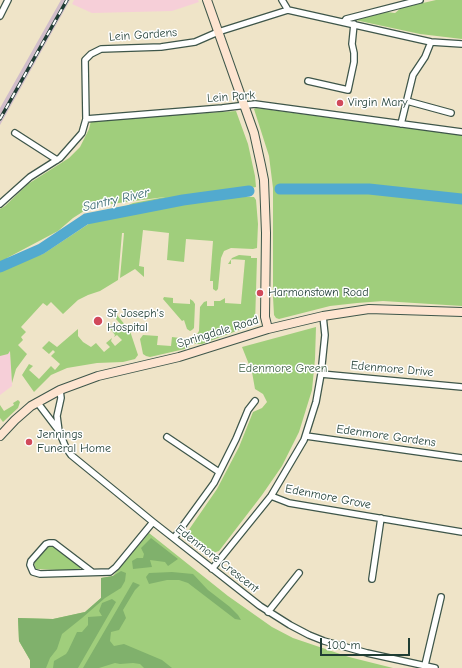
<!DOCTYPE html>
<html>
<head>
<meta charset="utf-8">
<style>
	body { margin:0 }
	#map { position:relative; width:462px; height:668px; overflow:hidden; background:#efe4c8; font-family:"Comic Neue",sans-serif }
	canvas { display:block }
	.scale { position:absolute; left:320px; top:638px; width:90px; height:18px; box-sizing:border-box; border:2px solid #1f3d34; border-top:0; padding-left:5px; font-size:12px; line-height:14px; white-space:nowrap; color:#1f3d34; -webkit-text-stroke:3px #fff; paint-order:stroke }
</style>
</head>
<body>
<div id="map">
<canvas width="462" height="668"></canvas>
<div class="scale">100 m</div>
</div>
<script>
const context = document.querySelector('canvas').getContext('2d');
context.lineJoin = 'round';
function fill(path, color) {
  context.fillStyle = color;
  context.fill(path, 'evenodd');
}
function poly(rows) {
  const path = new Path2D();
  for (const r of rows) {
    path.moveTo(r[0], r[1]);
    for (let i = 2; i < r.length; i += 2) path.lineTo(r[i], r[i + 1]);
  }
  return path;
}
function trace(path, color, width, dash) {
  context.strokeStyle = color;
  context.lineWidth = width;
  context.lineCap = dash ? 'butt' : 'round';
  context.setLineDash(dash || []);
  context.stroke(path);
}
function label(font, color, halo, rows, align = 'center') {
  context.font = font + ' "Comic Neue",sans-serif';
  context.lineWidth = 3;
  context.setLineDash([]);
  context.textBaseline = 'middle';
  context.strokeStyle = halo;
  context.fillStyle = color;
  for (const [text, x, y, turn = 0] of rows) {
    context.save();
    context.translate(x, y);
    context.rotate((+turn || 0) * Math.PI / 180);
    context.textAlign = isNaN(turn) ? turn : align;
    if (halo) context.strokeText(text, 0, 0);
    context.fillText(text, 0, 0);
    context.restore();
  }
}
fill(poly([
	[74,0,198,0,199,2,172,11,92,13,72,4],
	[10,348,12,386,0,395,0,355]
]), '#f6cfd8');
fill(poly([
	[61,0,70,0,0,125,0,108]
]), '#d1bdca');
fill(poly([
	[436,0,462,0,462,39,420,34,355,20,387,12,395,13,401,8],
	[256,108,462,135,462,306,383,301,357,303,330,306,279,319,276,318,274,315,273,297,273,188,269,156,254,109],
	[236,111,248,144,255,176,256,187,208,196,254,197,256,200,258,224,257,248,253,249,231,248,224,251,221,258,218,289,216,291,213,289,213,281,210,281,213,241,186,239,184,262,167,260,169,233,143,230,139,266,144,267,144,277,135,269,120,278,124,233,122,233,118,280,100,291,88,295,78,300,63,314,51,302,47,306,43,303,21,327,26,332,21,337,23,340,18,345,27,354,16,369,12,383,10,351,8,354,0,356,0,209,5,206,28,184,69,158,80,147,89,129,91,121],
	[165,197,133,203,93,221,43,254,23,260,7,268,7,258,58,231,73,218,84,211,103,205],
	[239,255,251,256,251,258,257,258,255,324,202,344,195,344,194,339,199,331,200,307,204,302,207,301,207,306,214,306,214,301,220,301,225,298,225,303,241,304,245,260,231,259,231,264,228,264,232,258],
	[164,297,173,298,173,303,190,304,190,299,193,301,195,304,194,328,192,330,190,331,187,329,184,320,182,321,163,299],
	[117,315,130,331,138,355,135,359,123,362,97,363,67,368,51,375,34,392,22,375,29,364,33,366,29,370,39,379,51,366,55,370,60,364,51,356,55,352,53,350,49,354,42,348,49,341,57,347,78,329,78,336,83,342,91,347,96,343,104,352,110,347,106,343,112,338,111,341,115,346,122,340,117,335,114,337,115,335,108,326,110,324,117,332,123,327,116,319],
	[316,327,315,359,312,390,299,432,282,466,262,495,219,551,213,553,208,553,190,539,188,531,217,489,239,447,253,412,262,408,267,402,263,394,255,389,252,372,242,347],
	[143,335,158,336,157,345,171,346,172,337,187,339,189,341,189,348,150,357,146,356,143,354,140,339],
	[18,400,20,402,18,408,3,422,0,418,0,405,4,411,14,405,13,403],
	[149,533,228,596,272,627,293,638,349,657,393,668,30,668,30,660,19,641,18,618,53,619,85,612,101,598,101,578,113,576],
	[50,545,52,546,80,567,80,570,78,571,36,569,34,563]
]), '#a0ce7c');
fill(poly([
	[151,538,178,559,168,566,165,562,150,560,152,567,133,569,132,561,137,558,143,558,144,554,141,548],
	[121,571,126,573,125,581,121,588,105,598,82,618,62,634,57,649,50,658,46,668,30,668,30,660,19,641,18,618,53,619,85,612,101,598,101,578,113,576],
	[172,572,193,574,208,590,230,607,238,615,241,620,235,619,188,583,179,580,167,580,149,584,146,577,149,573],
	[133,582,140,585,135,590,123,610,126,618,119,630,111,632,110,641,114,646,124,644,162,660,172,668,144,668,140,664,133,663,120,664,115,663,99,668,83,668],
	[112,599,116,602,78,668,53,668,54,661,66,654,68,651,77,632,82,632,88,625,88,617,102,616,99,611,102,603]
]), '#80b16c');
trace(poly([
	[280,189,369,189,462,199],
	[0,267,41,249,86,219,183,200,249,191]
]), '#52aacf', 11);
const street = poly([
	[282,0,288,10],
	[288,10,431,42,462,44],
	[0,16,8,0],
	[344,22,346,19,420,0],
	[308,81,348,90,354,62,354,53,352,44,354,24],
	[407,101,451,113],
	[86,119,222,108,255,104,462,132],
	[401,124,413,75,425,57,431,42],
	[15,133,57,160],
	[0,204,30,177,60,158,82,133,86,119,85,60,91,54,101,49,161,47,195,42,218,32,288,10],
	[321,374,462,387],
	[60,390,61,398,57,416,59,431,66,448,71,455,153,522,260,606,290,625,309,635,324,641,367,653,435,668],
	[37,402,59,431],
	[306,436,462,458],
	[167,437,219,472],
	[271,496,289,503,462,532],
	[174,538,214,483,236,439,248,410,255,401],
	[212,569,271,496,304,440,316,402,321,374,325,335,323,316],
	[92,572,54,543,49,543,46,544,31,561,30,565,33,572,40,574,110,572,116,567,153,522],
	[372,579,381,518],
	[268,612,299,573],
	[425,665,441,597]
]);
const secondary = poly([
	[207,0,254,133,261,165,264,180,266,233,265,317,268,329],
	[0,436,15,420,31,406,60,390,98,376,179,357,268,329,323,316,369,309,462,312]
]);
trace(street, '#3e564a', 8);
trace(secondary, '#3e564a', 10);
trace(street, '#fff', 5.5);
trace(secondary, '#fde4d0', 8);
const rail = poly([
	[0,119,67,0]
]);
trace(rail, '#1f3d34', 3.5);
trace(rail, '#fff', 2, [6]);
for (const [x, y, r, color] of [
	[340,103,4,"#d1495b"],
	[260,293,4,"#d1495b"],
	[98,321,5,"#d1495b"],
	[29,442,4,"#d1495b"]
]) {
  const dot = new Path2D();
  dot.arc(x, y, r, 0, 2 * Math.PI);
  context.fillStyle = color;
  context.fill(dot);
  trace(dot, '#fff', 1.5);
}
label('12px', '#1f3d34', '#fff', [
	["Lein Gardens",143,35,-4],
	["Lein Park",231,97,-4],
	["Springdale Road",218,332,-17],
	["Edenmore Drive",392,369,5],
	["Edenmore Gardens",386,436,8],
	["Edenmore Grove",328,497,11],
	["Edenmore Crescent",217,559,38]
]);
label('12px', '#1f3d34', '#fff', [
	["Virgin Mary",348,103],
	["Harmonstown Road",268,293],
	["St Joseph's",107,314],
	["Hospital",107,328],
	["Jennings",37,435],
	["Funeral Home",37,449]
], 'left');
label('12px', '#3f6146', '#fff', [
	["Edenmore Green",283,369]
]);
label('italic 13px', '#31636a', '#fff', [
	["Santry River",116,200,-13]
]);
</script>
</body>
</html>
